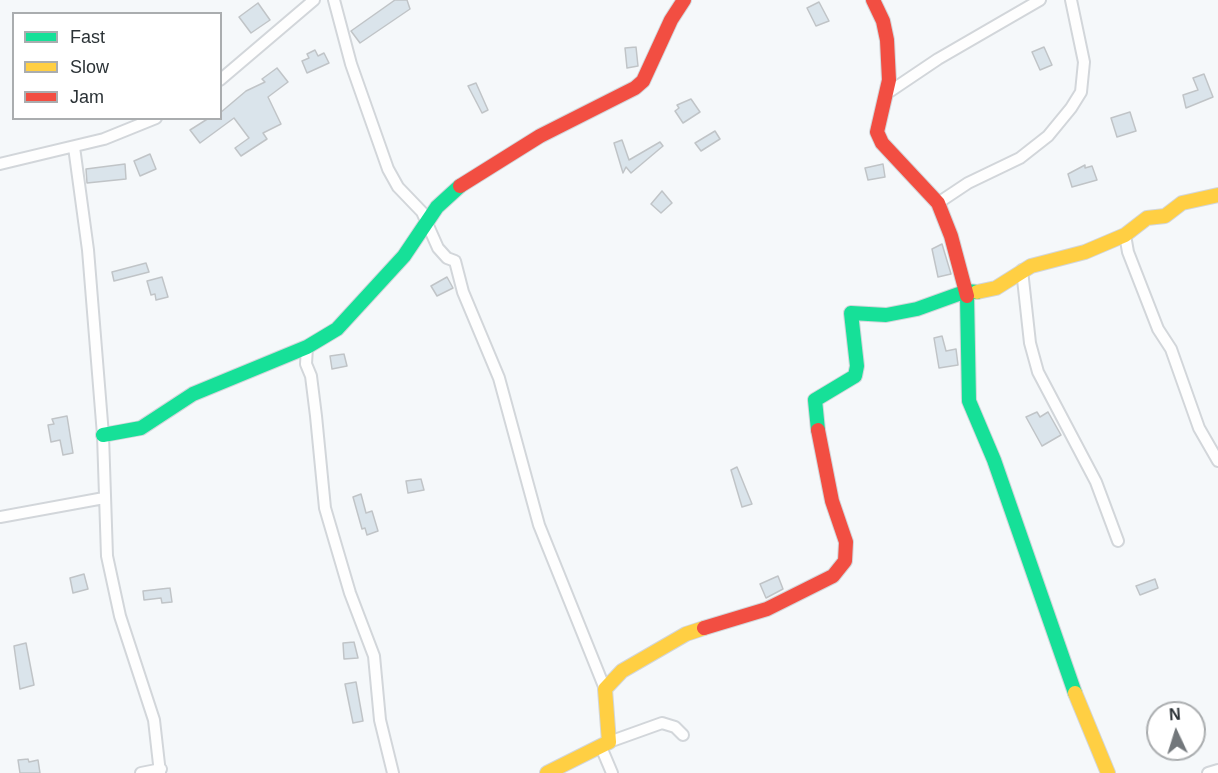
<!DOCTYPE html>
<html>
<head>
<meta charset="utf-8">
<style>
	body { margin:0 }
	#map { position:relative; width:1218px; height:773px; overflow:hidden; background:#f5f8fa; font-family:Helvetica,sans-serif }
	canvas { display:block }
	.legend { position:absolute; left:12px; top:12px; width:210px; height:108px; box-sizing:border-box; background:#fff; border:2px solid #aaadaf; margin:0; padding:8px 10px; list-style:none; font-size:18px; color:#2b3236 }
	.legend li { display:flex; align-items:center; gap:12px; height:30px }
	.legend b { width:30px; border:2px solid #aaadaf }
	.north { position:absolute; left:1146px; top:701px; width:60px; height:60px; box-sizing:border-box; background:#fff; border:2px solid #aaadaf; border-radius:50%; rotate:356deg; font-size:16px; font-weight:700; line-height:24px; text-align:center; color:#2b3236 }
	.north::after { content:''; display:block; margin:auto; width:21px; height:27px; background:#72777b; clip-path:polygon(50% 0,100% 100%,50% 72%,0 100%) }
</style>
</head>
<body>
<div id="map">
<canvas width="1218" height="773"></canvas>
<ul class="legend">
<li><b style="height:8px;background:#16e098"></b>Fast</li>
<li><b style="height:8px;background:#ffcf43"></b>Slow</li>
<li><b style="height:8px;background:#f24e42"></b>Jam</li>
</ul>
<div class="north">N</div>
</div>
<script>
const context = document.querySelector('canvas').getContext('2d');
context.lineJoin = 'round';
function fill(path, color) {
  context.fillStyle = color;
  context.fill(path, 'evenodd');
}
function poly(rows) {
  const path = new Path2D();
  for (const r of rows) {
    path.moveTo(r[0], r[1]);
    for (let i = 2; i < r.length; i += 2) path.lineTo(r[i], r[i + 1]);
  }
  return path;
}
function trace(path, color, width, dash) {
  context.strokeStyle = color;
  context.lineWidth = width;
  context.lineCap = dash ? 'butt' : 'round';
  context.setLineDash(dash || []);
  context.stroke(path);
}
const building = poly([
	[395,0,407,0,410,9,360,43,351,31,395,0],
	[819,2,829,21,816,26,807,8,819,2],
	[258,3,270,20,251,33,239,17,258,3],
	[636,47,638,66,627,68,625,48,636,47],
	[1044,47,1052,65,1040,70,1032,52,1044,47],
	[315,50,318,56,324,53,329,63,307,73,302,61,309,58,307,54,315,50],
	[277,68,288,82,268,97,281,124,263,133,267,139,241,156,235,148,249,138,234,118,200,143,190,130,209,118,220,118,220,113,246,91,265,82,262,79,277,68],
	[1204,74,1213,97,1186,108,1183,95,1198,90,1193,78,1204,74],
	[476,83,488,110,482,113,468,86,476,83],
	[691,99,700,112,683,123,675,111,679,108,677,105,691,99],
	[1130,112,1136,131,1117,137,1111,118,1130,112],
	[715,131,720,139,701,151,695,143,715,131],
	[622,140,629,160,660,142,663,146,631,173,626,167,623,173,614,143,622,140],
	[150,154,156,169,140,176,134,161,150,154],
	[125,164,126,179,87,183,86,169,125,164],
	[883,164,885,177,868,180,865,168,883,164],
	[1085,165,1085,168,1092,166,1097,180,1072,187,1068,174,1085,165],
	[662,191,672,203,661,213,651,204,662,191],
	[942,244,951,274,938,277,932,249,942,244],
	[146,263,149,272,114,281,112,272,146,263],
	[162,277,168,297,156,300,155,294,151,295,147,281,162,277],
	[447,277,453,288,437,296,431,286,447,277],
	[942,336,946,351,956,349,958,365,939,368,934,338,942,336],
	[344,354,347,366,332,369,330,356,344,354],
	[1037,412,1040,417,1048,412,1061,435,1042,446,1026,417,1037,412],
	[67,416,73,453,63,455,60,440,51,442,48,425,54,424,52,419,67,416],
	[737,467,752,504,742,507,731,470,737,467],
	[421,479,424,490,408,493,406,481,421,479],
	[361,494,366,513,372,511,378,531,367,535,365,528,362,529,353,497,361,494],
	[84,574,88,589,73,593,70,578,84,574],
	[778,576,783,589,766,598,760,584,778,576],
	[1155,579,1158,588,1140,595,1136,586,1155,579],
	[170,588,172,602,162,603,161,598,144,600,143,591,170,588],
	[354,642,358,658,344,659,343,643,354,642],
	[26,643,34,685,20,689,14,646,26,643],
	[356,682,363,721,353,723,345,684,356,682],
	[28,759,29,762,38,760,40,773,20,773,18,760,28,759]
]);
fill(building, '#dae4eb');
trace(building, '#c0c4c7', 1.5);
const street = poly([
	[334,0,351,64,388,169,398,187,422,212,438,248,447,258,455,261,463,292,499,378,539,525,605,689],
	[220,80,314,0],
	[886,94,938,59,1040,0],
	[74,147,88,250,103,435,107,556,120,616,154,720,160,773],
	[0,164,104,139,156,118],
	[938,203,968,183,1020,158,1048,136,1071,108,1081,92,1084,62,1071,0],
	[1125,235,1128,252,1158,329,1171,349,1199,428,1218,461],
	[1022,270,1030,343,1038,372,1096,482,1118,541],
	[307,347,306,364,311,376,316,416,325,508,350,593,374,656,380,720,393,773],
	[0,517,104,498],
	[609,742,662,723,675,727,683,735],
	[601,747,612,773],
	[141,773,161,769],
	[1208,773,1218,770]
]);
const fast = poly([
	[967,296,969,401,994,460,1075,693],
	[818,430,815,400,855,376,857,366,851,313,886,315,917,309,967,291,977,292],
	[103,435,141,428,193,394,307,347,337,329,404,256,437,207,460,186]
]);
const slow = poly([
	[977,292,996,288,1031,266,1085,252,1125,235,1147,218,1165,216,1182,203,1218,195],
	[1075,693,1108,773],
	[547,773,609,742,605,689,622,671,686,634,704,628]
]);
const jam = poly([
	[873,0,883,21,887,40,889,80,877,132,882,143,938,203,951,236,967,296],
	[460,186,540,136,635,88,643,81,671,20,684,0],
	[704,628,767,609,833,576,845,561,846,542,832,501,818,430]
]);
trace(street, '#d2d6da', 14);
trace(fast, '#d2d6da', 16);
trace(slow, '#d2d6da', 16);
trace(jam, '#d2d6da', 16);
trace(street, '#fefefe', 10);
trace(fast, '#16e098', 14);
trace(slow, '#ffcf43', 14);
trace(jam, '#f24e42', 14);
</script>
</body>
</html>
